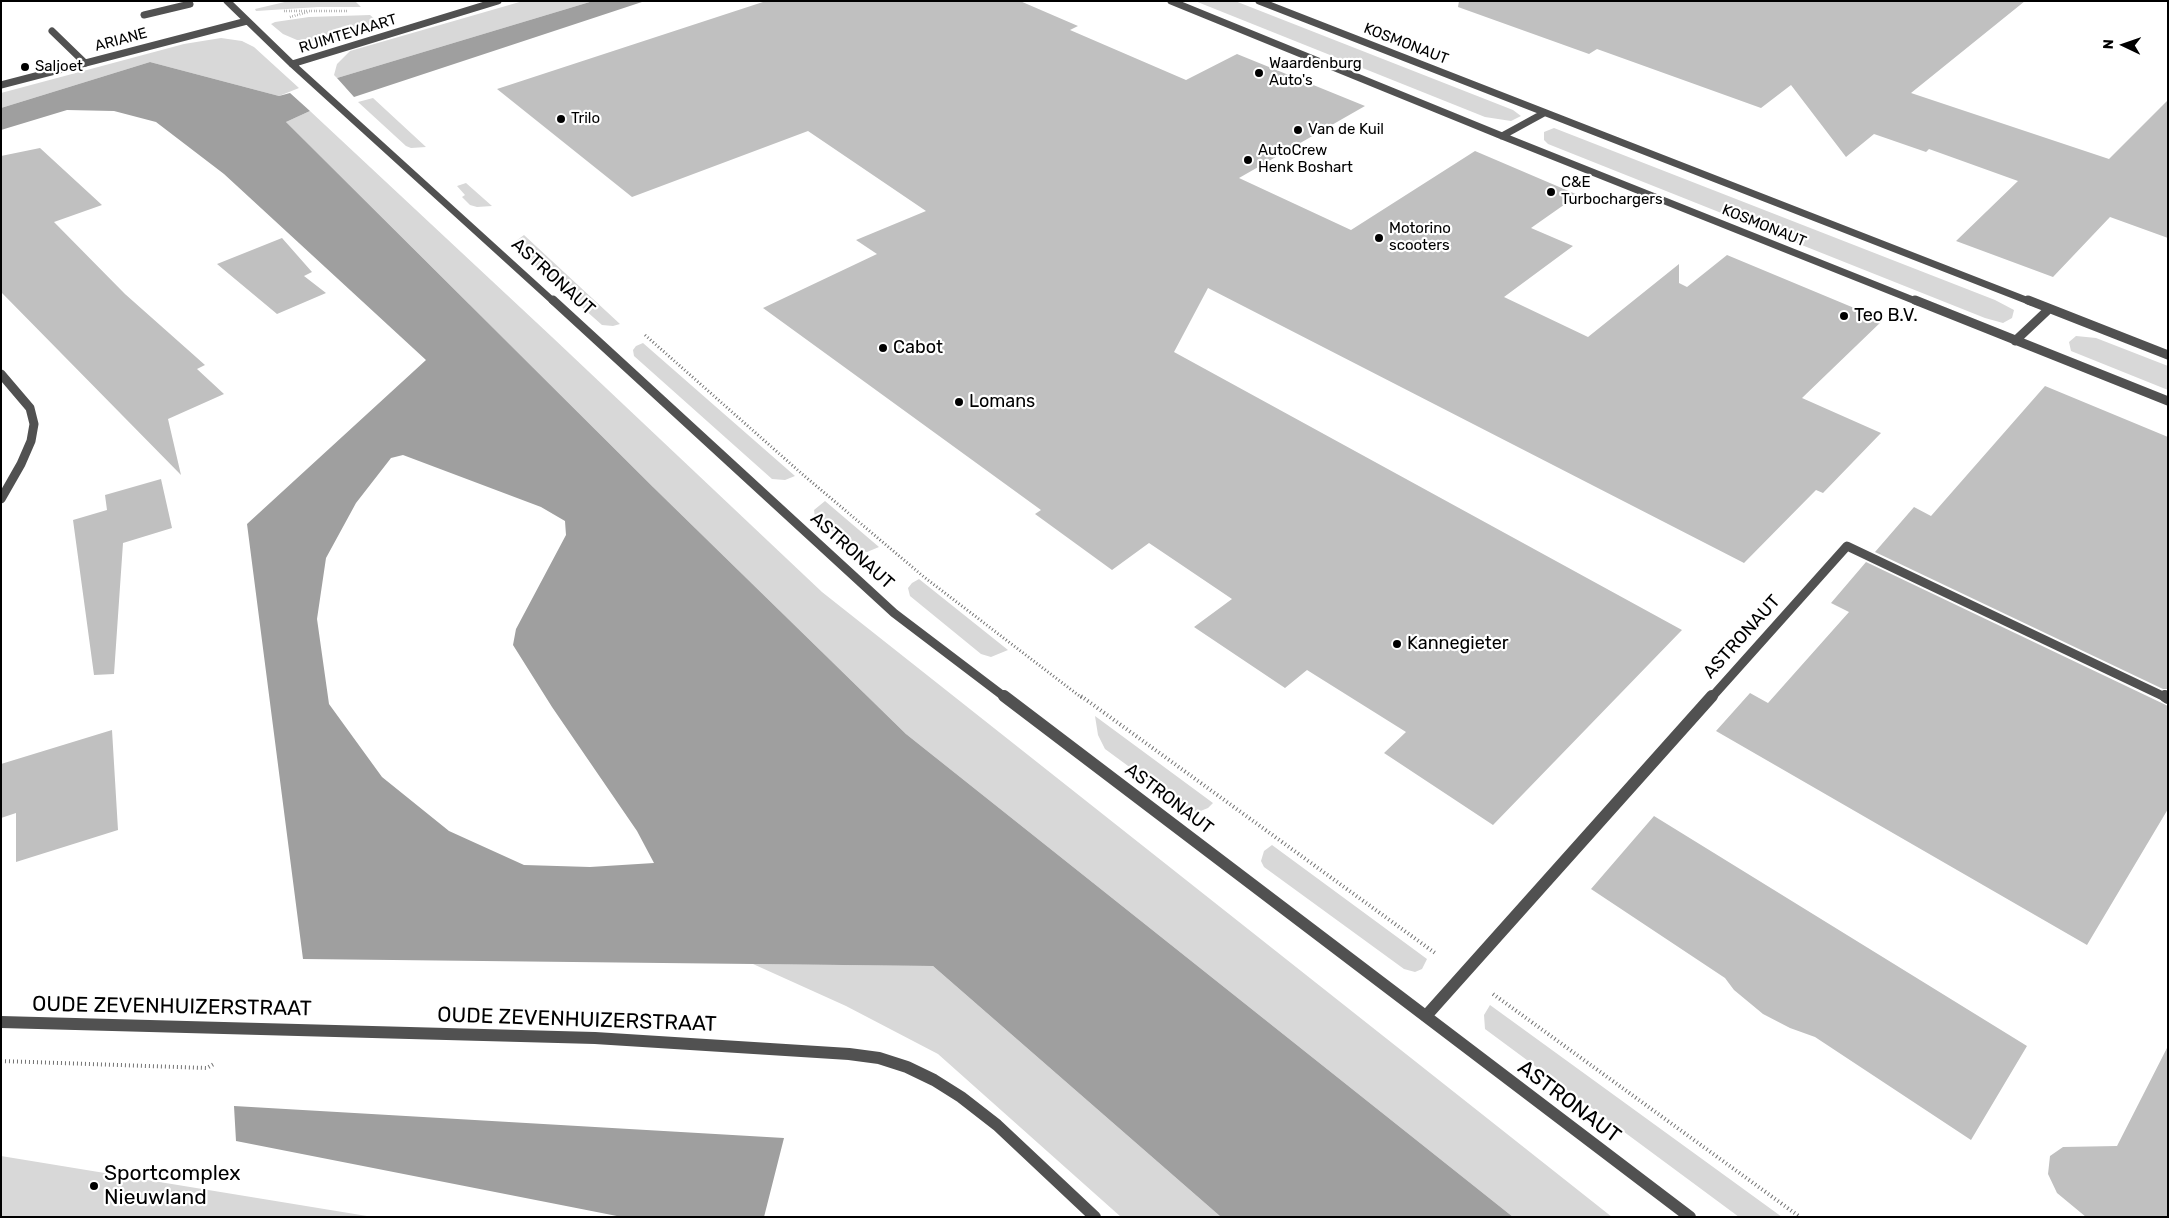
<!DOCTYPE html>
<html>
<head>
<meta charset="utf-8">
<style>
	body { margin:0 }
	#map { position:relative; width:2169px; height:1218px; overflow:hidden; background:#fff; font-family:Rubik,sans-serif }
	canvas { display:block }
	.frame { position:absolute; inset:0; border:2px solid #000; pointer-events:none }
	.north { position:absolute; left:2099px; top:20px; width:50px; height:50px; -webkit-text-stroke:4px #fff; paint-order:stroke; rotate:273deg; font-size:14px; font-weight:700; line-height:20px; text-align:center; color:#000 }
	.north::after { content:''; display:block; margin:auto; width:18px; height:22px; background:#000; clip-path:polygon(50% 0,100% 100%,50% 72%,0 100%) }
</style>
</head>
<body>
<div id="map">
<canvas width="2169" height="1218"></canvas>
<div class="frame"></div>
<div class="north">N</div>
</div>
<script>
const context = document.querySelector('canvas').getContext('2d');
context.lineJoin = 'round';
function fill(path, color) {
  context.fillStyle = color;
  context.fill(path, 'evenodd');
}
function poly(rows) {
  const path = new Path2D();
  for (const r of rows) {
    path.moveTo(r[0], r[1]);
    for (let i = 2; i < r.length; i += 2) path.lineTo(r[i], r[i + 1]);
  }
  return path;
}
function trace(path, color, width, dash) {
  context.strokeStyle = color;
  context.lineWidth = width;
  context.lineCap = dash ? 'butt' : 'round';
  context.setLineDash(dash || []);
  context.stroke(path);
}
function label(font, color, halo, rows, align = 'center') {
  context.font = font + ' Rubik,sans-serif';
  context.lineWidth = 4.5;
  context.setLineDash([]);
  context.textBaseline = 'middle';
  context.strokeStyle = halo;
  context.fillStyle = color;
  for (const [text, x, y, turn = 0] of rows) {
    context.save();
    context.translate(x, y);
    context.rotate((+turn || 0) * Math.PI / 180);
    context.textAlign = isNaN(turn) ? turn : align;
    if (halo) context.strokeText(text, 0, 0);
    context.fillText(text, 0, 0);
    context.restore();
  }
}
fill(poly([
	[289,1,355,1,361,7,318,7,256,11,255,9],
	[523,1,593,1,337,78,334,75,337,64,350,51],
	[1195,1,1235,1,1513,110,1521,116,1511,121,1485,117],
	[370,15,384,27,340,40,323,42,297,40,283,34,271,24,275,22,309,17],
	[221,38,242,41,254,47,299,88,279,96,150,62,1,108,1,93,184,44],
	[373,98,426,147,411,148,406,146,358,102],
	[310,111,552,337,822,592,1612,1217,1513,1217,906,734,653,487,286,122],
	[1554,128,1995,300,2014,310,2012,318,2003,323,1985,318,1548,144,1544,140,1544,132],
	[466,183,492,206,477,207,470,205,462,197,465,195,457,186],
	[524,235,620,324,613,326,602,325,515,248,516,241],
	[2076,336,2096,338,2168,366,2168,390,2071,351,2069,342],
	[643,343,795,476,785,480,772,479,634,356,633,350,636,346],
	[825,501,879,547,867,552,853,549,815,517,814,510],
	[919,579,1008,650,991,657,981,654,910,596,908,588,912,583],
	[1095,716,1213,803,1208,808,1198,812,1188,810,1105,749,1098,735],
	[1272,845,1427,959,1422,969,1415,972,1404,969,1264,867,1261,861,1264,851],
	[753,964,933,966,1221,1217,1121,1217,938,1054,846,1006],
	[1490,1005,1782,1217,1739,1217,1485,1029,1484,1015],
	[1,1156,373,1217,1,1217]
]), '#d8d8d8');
fill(poly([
	[593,1,645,1,354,97,337,78],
	[150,62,279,96,290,93,310,111,286,122,653,487,906,734,1513,1217,1221,1217,933,966,303,959,247,524,426,360,224,174,156,122,114,111,67,110,1,130,1,108],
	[403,455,541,507,565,521,566,535,516,629,513,645,552,707,637,831,654,863,590,867,524,865,449,831,382,777,329,704,317,619,326,558,356,503,391,458],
	[234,1106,784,1138,764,1217,622,1217,236,1141]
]), '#9f9f9f');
fill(poly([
	[766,1,1020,1,1078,26,1070,30,1186,80,1237,54,1365,106,1239,178,1351,230,1475,151,1578,195,1531,228,1573,246,1504,297,1588,337,1679,264,1679,283,1687,287,1727,255,1883,320,1802,398,1881,433,1823,493,1816,490,1744,563,1208,288,1174,352,1682,630,1493,825,1384,753,1406,732,1307,670,1285,688,1194,627,1232,599,1149,543,1112,570,1035,514,1041,510,763,308,877,254,856,240,926,211,808,131,632,197,497,89],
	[1459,1,2025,1,1911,93,2109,159,2168,100,2168,238,2110,217,2053,277,1956,241,2018,181,1929,149,1926,152,1874,134,1846,157,1791,85,1761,108,1597,49,1589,54,1458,7],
	[40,148,102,205,54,222,125,294,205,365,197,369,224,394,168,419,181,475,1,292,1,156],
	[282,238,312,272,304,276,326,293,277,314,217,264],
	[2045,386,2168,437,2168,689,2163,689,1875,552,1914,507,1931,516],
	[161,479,172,528,123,543,114,674,94,675,73,520,107,510,105,495],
	[1866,562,2168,706,2168,809,2087,945,1716,731,1750,693,1768,703,1849,612,1831,603],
	[112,730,118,830,16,862,16,813,1,818,1,764],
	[1654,816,2027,1046,1971,1140,1815,1037,1790,1028,1763,1014,1734,990,1725,978,1591,889],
	[2168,1046,2168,1217,2086,1217,2057,1193,2048,1174,2050,1156,2063,1147,2117,1146]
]), '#c0c0c0');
trace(poly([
	[284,11,347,11],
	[290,17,308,12]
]), '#737373', 2.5, [0.5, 2]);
trace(poly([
	[645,335,801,473,924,577,1082,698]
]), '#737373', 3, [1, 2.5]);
trace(poly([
	[1081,696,1435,953],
	[1493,994,1800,1217],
	[1,1061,207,1068,214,1064]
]), '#737373', 4, [1, 3]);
trace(poly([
	[144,15,190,4,186,1],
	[52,31,85,63]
]), '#515151', 7);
trace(poly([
	[1711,698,1847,546,2167,698]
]), '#515151', 9);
trace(poly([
	[2165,696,2168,698],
	[1426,1016,1712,696]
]), '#515151', 12);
trace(poly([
	[227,1,292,64,554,302],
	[1171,1,1502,136,1918,302],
	[1259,1,2031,302],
	[292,64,498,1],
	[1,85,247,21],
	[1502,136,1544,113]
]), '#515151', 7);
trace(poly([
	[553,300,894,613,1006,698],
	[1915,300,2168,401],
	[2028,300,2168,355],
	[2015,341,2049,309],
	[1,374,30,408,34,424,31,441,21,464,1,499]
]), '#515151', 9);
trace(poly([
	[1004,696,1690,1217],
	[1,1022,595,1038,849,1054,879,1058,907,1067,934,1080,961,1097,997,1125,1095,1217]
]), '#515151', 12);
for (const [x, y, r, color] of [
	[25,67,5,"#000"],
	[1259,73,5,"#000"],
	[561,119,5,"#000"],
	[1298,130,5,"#000"],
	[1248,160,5,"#000"],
	[1551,192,5,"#000"],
	[1379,238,5,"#000"],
	[1844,316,5,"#000"],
	[883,348,5,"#000"],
	[959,402,5,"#000"],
	[1397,644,5,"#000"],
	[94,1186,5,"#000"]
]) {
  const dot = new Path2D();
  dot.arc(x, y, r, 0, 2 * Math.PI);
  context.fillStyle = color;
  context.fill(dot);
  trace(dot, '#fff', 2);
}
label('15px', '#000', '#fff', [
	["RUIMTEVAART",348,34,-17],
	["ARIANE",121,40,-15],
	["KOSMONAUT",1406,44,21],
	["KOSMONAUT",1764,226,22]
]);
label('15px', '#000', '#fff', [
	["Waardenburg",1269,64],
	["Auto's",1269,81],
	["Saljoet",35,67],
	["Trilo",571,119],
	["Van de Kuil",1308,130],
	["AutoCrew",1258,151],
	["Henk Boshart",1258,168],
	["C&E",1561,183],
	["Turbochargers",1561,200],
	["Motorino",1389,229],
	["scooters",1389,246]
], 'left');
label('18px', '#000', '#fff', [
	["ASTRONAUT",553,277,42],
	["ASTRONAUT",852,551,42],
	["ASTRONAUT",1742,637,-48],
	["ASTRONAUT",1169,799,37]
]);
label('18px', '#000', '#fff', [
	["Teo B.V.",1854,316],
	["Cabot",893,348],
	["Lomans",969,402],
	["Kannegieter",1407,644]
], 'left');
label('21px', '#000', '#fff', [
	["OUDE ZEVENHUIZERSTRAAT",172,1007,1],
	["OUDE ZEVENHUIZERSTRAAT",577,1020,2],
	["ASTRONAUT",1569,1102,37]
]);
label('21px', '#000', '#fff', [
	["Sportcomplex",104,1174],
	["Nieuwland",104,1198]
], 'left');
</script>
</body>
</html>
